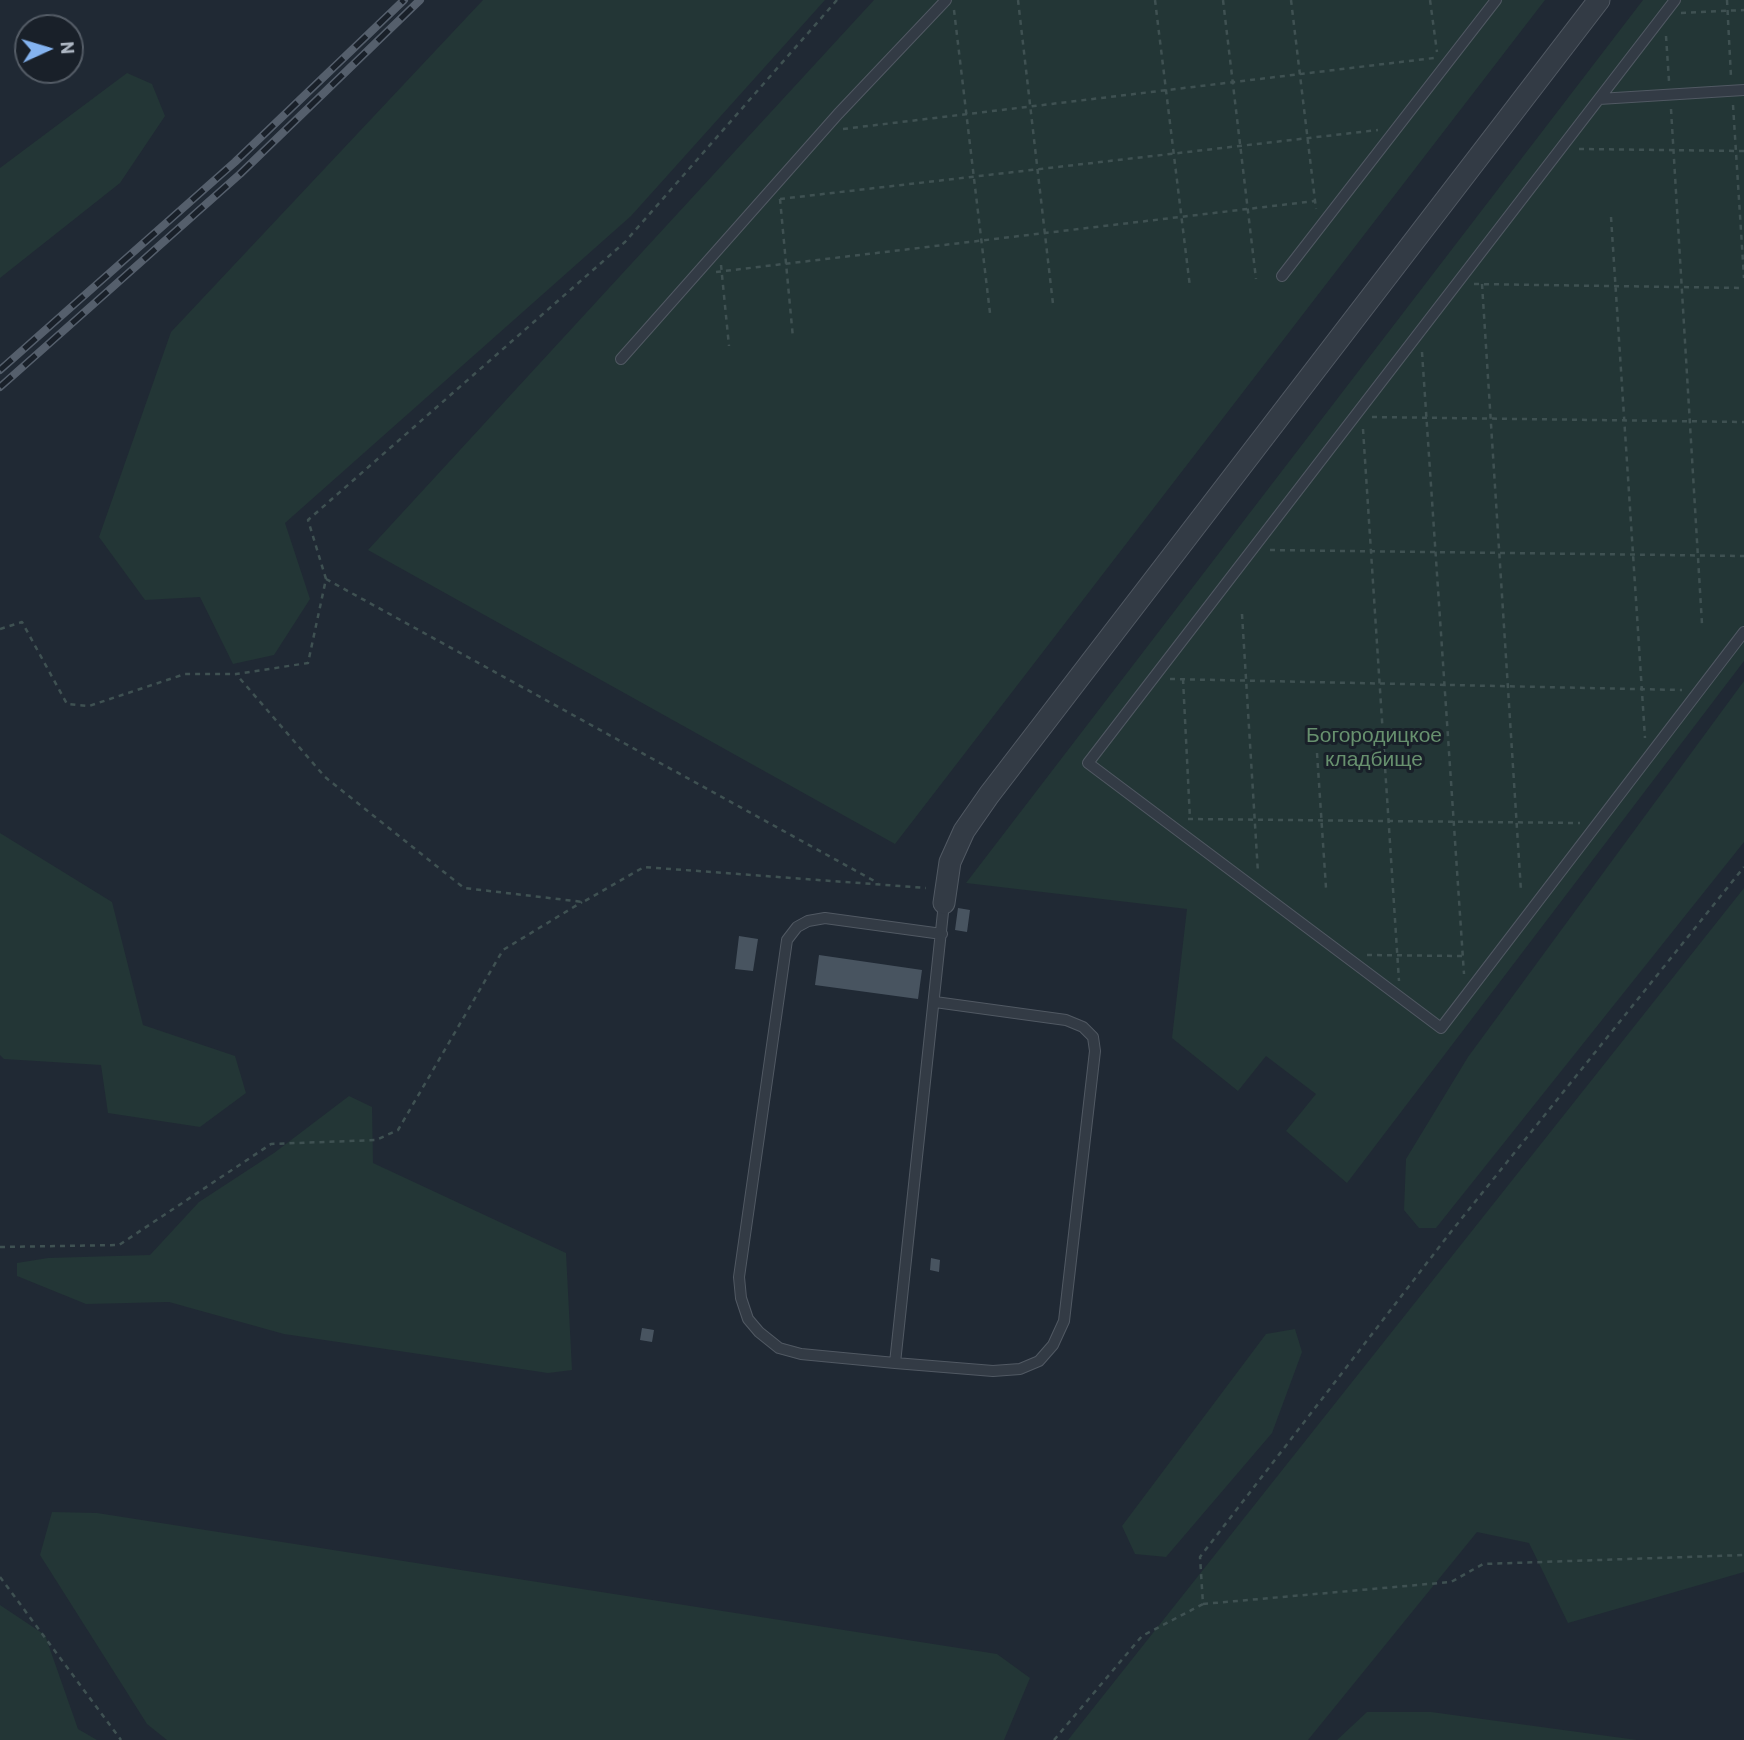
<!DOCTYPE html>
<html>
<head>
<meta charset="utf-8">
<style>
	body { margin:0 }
	#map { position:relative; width:1744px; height:1740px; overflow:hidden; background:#202934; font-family:Barlow,sans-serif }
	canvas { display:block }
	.north { position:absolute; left:14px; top:14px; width:70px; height:70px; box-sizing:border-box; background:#192029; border:2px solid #545c66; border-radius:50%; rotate:86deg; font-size:19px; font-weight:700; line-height:28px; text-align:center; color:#adb6c2 }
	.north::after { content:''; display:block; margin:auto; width:24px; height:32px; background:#84b3f0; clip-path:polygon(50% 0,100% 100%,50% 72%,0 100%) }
</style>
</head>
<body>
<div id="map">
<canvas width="1744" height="1740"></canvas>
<div class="north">N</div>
</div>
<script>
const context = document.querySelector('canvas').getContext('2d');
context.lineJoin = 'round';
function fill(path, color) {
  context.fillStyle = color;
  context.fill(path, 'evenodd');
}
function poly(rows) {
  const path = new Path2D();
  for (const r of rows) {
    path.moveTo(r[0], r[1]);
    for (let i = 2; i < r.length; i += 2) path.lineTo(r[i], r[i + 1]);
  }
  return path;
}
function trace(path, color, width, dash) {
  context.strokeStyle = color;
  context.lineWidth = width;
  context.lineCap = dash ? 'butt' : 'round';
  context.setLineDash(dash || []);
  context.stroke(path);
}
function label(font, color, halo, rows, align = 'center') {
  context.font = font + ' Barlow,sans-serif';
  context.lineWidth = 6;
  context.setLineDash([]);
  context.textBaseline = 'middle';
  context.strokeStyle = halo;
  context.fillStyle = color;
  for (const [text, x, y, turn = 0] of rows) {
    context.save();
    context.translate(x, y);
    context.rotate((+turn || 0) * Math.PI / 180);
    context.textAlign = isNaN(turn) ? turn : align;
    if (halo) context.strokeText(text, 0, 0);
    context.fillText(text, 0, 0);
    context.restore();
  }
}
fill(poly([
	[483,0,825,0,631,216,285,523,310,599,274,655,233,664,200,597,145,600,99,537,171,332],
	[874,0,1545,0,895,844,368,550],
	[1643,0,1744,0,1744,661,1347,1183,1286,1131,1316,1094,1266,1056,1238,1091,1172,1038,1187,909,966,883],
	[127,73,152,84,165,116,120,183,0,278,0,168],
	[1744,681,1744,842,1436,1228,1419,1228,1404,1210,1406,1159,1468,1057],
	[0,833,112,902,143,1025,235,1056,246,1093,200,1127,108,1113,101,1065,4,1059,0,1055],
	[1744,888,1744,1572,1568,1623,1529,1543,1477,1532,1308,1740,1068,1740],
	[349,1096,372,1107,373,1163,566,1253,572,1370,548,1373,284,1334,169,1302,86,1304,17,1276,17,1263,48,1258,150,1255,199,1202,274,1153],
	[1295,1329,1302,1352,1272,1433,1166,1557,1135,1554,1122,1526,1266,1334],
	[52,1512,97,1513,997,1654,1030,1678,1004,1740,167,1740,147,1724,40,1555],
	[0,1605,45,1635,78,1729,97,1740,0,1740],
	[1367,1712,1431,1712,1637,1740,1337,1740]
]), '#233636');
fill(poly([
	[958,908,970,910,967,932,955,930],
	[739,936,758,939,753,971,735,969],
	[819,955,922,970,918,999,815,985],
	[931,1258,940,1260,939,1272,930,1270],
	[642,1328,654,1330,652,1342,640,1340]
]), '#485460');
const service = poly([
	[1675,0,1088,763,1441,1028,1744,632],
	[1599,99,1744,90],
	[1282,276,1496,0],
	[621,359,838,114,946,0],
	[935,1002,1066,1020,1083,1027,1093,1037,1095,1051,1064,1321,1053,1345,1039,1361,1020,1369,993,1371,895,1363,801,1354,779,1348,759,1332,748,1319,741,1298,739,1277,787,940,797,927,808,921,825,918,942,934],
	[895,1363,944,903]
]);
const minor = poly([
	[944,903,950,862,964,831,989,795,1599,0]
]);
trace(service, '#515963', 12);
trace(minor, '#515963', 23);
trace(poly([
	[837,0,625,242,308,520,326,579,308,663,236,674,325,777,464,888,583,902,644,867,926,888],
	[1018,0,1053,304],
	[1155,0,1190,287],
	[1223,0,1256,279],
	[1291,0,1316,209],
	[1430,0,1437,52],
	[1727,0,1731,77],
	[954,10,990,313],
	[1681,13,1744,10],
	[1666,36,1669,81],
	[1733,105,1744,278],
	[1671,109,1702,624],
	[843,129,1434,58],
	[1579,149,1744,151],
	[780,199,1378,130],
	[780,199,793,338],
	[1611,217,1645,738],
	[721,265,729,346],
	[716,272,1315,201],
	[1474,284,1744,288],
	[1482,284,1521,891],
	[1422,352,1464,974],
	[1372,417,1744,422],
	[1363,429,1399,981],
	[1270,550,1744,556],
	[326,579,878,883],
	[1242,614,1258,873],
	[0,629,22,622,67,704,89,706,185,674,236,674],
	[1170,679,1682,690],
	[1183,679,1190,819],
	[1317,753,1326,888],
	[1188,819,1580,823],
	[1367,955,1462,956],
	[0,1247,119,1245,271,1144,376,1140,398,1130,503,950,582,902],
	[0,1577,121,1740],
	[1203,1604,1451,1582,1483,1564,1744,1555],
	[1054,1740,1142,1636,1203,1604,1200,1557,1450,1233,1744,867]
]), '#3f5152', 2.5, [5, 5]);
trace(service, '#333b45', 10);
trace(minor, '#333b45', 21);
const rail = poly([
	[0,370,235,162,404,0],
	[0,387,240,174,420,0]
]);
trace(rail, '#555f6c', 8);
trace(rail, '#192029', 5, [16]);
label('21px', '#67906e', '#192029', [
	["Богородицкое",1374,735],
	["кладбище",1374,759]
]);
</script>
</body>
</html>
